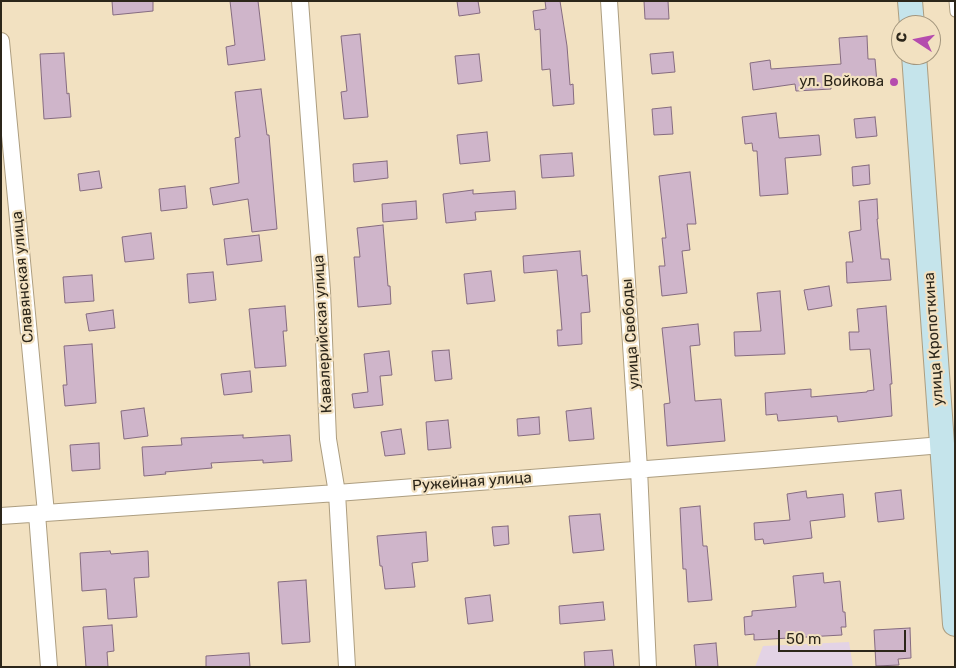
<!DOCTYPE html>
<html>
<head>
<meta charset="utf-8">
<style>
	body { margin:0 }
	#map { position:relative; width:956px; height:668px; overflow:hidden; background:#f2e1c1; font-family:Rubik,sans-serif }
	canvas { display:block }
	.frame { position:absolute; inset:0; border:2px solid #2c261a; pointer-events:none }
	.north { position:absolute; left:891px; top:15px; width:50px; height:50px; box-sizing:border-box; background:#f2e1c1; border:1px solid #a3967e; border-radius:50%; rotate:281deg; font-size:14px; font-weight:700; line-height:20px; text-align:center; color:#2c261a }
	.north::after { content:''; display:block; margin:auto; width:18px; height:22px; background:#b54cae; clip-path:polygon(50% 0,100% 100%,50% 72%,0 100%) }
	.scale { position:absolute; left:778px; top:630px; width:128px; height:22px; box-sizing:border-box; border:2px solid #2c261a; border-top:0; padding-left:6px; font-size:15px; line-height:18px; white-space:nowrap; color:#2c261a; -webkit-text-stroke:4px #f2e1c1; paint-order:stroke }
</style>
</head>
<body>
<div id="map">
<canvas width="956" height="668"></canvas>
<div class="frame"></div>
<div class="north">С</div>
<div class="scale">50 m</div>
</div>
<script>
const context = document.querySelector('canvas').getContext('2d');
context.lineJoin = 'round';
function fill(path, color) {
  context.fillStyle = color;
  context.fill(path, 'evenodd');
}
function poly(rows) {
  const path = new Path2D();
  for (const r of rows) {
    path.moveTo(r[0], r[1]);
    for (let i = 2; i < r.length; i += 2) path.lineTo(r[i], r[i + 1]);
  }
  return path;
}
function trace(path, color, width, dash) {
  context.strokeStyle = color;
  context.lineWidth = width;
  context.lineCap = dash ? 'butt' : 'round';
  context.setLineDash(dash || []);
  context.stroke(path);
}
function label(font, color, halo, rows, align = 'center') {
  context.font = font + ' Rubik,sans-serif';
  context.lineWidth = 4.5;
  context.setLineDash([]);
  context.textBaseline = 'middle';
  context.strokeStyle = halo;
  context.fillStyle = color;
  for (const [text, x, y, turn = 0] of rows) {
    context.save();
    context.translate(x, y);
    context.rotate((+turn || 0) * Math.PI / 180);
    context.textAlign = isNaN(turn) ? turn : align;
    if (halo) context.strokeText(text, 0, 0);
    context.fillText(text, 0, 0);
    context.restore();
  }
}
fill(poly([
	[849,642,853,667,755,667,763,646]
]), '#e3d3e5');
const building = poly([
	[112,1,153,1,153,11,113,15,112,1],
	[230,1,258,1,265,60,228,65,226,47,235,45,230,1],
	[457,1,478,1,480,13,459,16,457,1],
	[545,1,560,1,567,46,570,85,573,84,574,104,553,106,550,69,542,70,540,29,535,30,533,11,546,9,545,1],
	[644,1,668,1,669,19,645,19,644,1],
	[360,34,368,117,344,119,341,92,347,91,341,36,360,34],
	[867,36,868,59,875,59,877,83,831,86,831,89,796,91,795,84,753,90,750,63,770,60,771,69,841,64,839,38,867,36],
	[673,52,675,72,652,74,650,54,673,52],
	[64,53,67,94,69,93,71,117,44,119,40,54,64,53],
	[479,54,482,81,458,84,455,56,479,54],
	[261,89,267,135,269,135,277,229,252,232,248,199,213,205,210,188,239,183,235,138,240,137,235,92,261,89],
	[671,107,673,134,654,135,652,109,671,107],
	[776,113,779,138,819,135,821,155,785,158,788,194,760,196,757,151,753,151,752,143,745,144,742,117,776,113],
	[875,117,877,136,856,138,854,119,875,117],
	[487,132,490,161,460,164,457,135,487,132],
	[572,153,574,176,542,178,540,155,572,153],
	[387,161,388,178,354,182,353,164,387,161],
	[869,165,870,184,853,186,852,167,869,165],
	[99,171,102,188,80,191,78,174,99,171],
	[690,172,696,224,687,224,690,250,682,251,687,293,662,296,659,266,665,266,662,238,666,238,659,176,690,172],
	[185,186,187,208,161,211,159,189,185,186],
	[473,190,473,194,515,191,516,209,475,212,476,220,446,223,443,194,473,190],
	[877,199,878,219,877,219,881,259,889,259,891,280,847,283,846,262,853,262,849,232,861,230,859,201,877,199],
	[416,201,417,219,383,222,382,204,416,201],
	[383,225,388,286,390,286,391,304,358,307,354,257,360,257,357,228,383,225],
	[151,233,154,259,125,262,122,237,151,233],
	[259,235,262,261,227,265,224,239,259,235],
	[580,251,582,276,587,275,590,312,581,313,582,344,558,346,557,330,562,330,557,270,524,273,523,256,580,251],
	[491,271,495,301,467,304,464,274,491,271],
	[213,272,216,300,189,303,187,274,213,272],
	[92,275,94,301,65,303,63,277,92,275],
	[829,286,832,306,808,310,804,290,829,286],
	[780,291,785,354,735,356,734,332,761,331,757,293,780,291],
	[285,306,287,331,283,331,286,366,255,368,249,309,285,306],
	[886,306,892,384,890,384,892,416,838,422,837,416,778,421,777,414,766,415,765,393,811,389,811,397,867,392,867,391,874,390,870,349,850,350,849,332,859,332,857,309,886,306],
	[113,310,115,328,89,331,86,314,113,310],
	[698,324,700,345,690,346,695,401,721,399,725,441,667,446,664,404,670,403,662,328,698,324],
	[92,344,96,403,65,406,63,385,67,385,64,346,92,344],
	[449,350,452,379,435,381,432,351,449,350],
	[389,351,392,375,380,376,383,405,354,408,352,394,368,392,364,354,389,351],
	[250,371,252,392,224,395,221,374,250,371],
	[144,408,148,436,124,439,121,411,144,408],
	[591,408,594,439,569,441,566,411,591,408],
	[539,417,540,434,518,436,517,419,539,417],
	[448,420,451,448,428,450,426,422,448,420],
	[401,429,405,454,385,456,381,432,401,429],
	[243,435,243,438,290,435,292,461,263,463,263,460,211,463,212,468,165,472,166,474,144,476,142,447,182,445,181,438,243,435],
	[99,443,100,469,72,471,70,445,99,443],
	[901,490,904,519,878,522,875,493,901,490],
	[806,491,807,498,843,494,845,517,810,521,812,538,764,544,763,539,755,540,754,523,790,520,787,494,806,491],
	[700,506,703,546,707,546,712,600,688,602,686,569,683,569,680,508,700,506],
	[600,514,604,550,573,553,569,516,600,514],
	[508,526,509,544,494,546,492,527,508,526],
	[426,532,428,561,412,563,415,587,385,589,382,566,380,566,377,536,426,532],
	[110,551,111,554,148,551,149,577,134,578,137,617,108,619,106,589,82,591,80,553,110,551],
	[823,573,824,583,840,581,843,612,845,612,846,627,841,627,842,635,754,640,754,634,745,635,744,617,752,616,752,611,796,607,793,576,823,573],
	[306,580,310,642,282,644,278,582,306,580],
	[490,595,493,621,468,624,465,598,490,595],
	[603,602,605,620,560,624,559,606,603,602],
	[112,625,114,651,107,652,108,667,86,667,83,627,112,625],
	[910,628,911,658,898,659,899,665,876,666,874,630,910,628],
	[716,643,718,667,696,667,694,645,716,643],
	[612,650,614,667,585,667,584,652,612,650],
	[249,653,250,667,206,667,206,656,249,653]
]);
fill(building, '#cfb5ca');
trace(building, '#856b80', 1);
const lane = poly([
	[954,1,955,12]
]);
const street = poly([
	[300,1,322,291,328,439,337,493,347,667],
	[609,1,639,469,648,667],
	[1,41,46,513],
	[37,514,49,667],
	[1,516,337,493,763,460,942,445]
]);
const secondary = poly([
	[910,1,912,25],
	[914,55,955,624]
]);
trace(lane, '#ad9e80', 11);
trace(street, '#ad9e80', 18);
trace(secondary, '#ad9e80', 26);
trace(lane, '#fff', 9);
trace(street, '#fff', 16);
trace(secondary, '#c5e4eb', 24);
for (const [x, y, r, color] of [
	[894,82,5,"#b54cae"]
]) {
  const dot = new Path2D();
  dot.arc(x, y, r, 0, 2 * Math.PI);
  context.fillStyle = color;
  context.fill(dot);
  trace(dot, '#f2e1c1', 2);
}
label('15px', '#2c261a', '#f2e1c1', [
	["ул. Войкова",884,82]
], 'right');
label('15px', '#2c261a', '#f2e1c1', [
	["Славянская улица",23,277,-95],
	["Кавалерийская улица",323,334,-93],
	["улица Свободы",631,334,-94],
	["улица Кропоткина",934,339,-94],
	["Ружейная улица",472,482,-4]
]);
</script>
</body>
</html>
